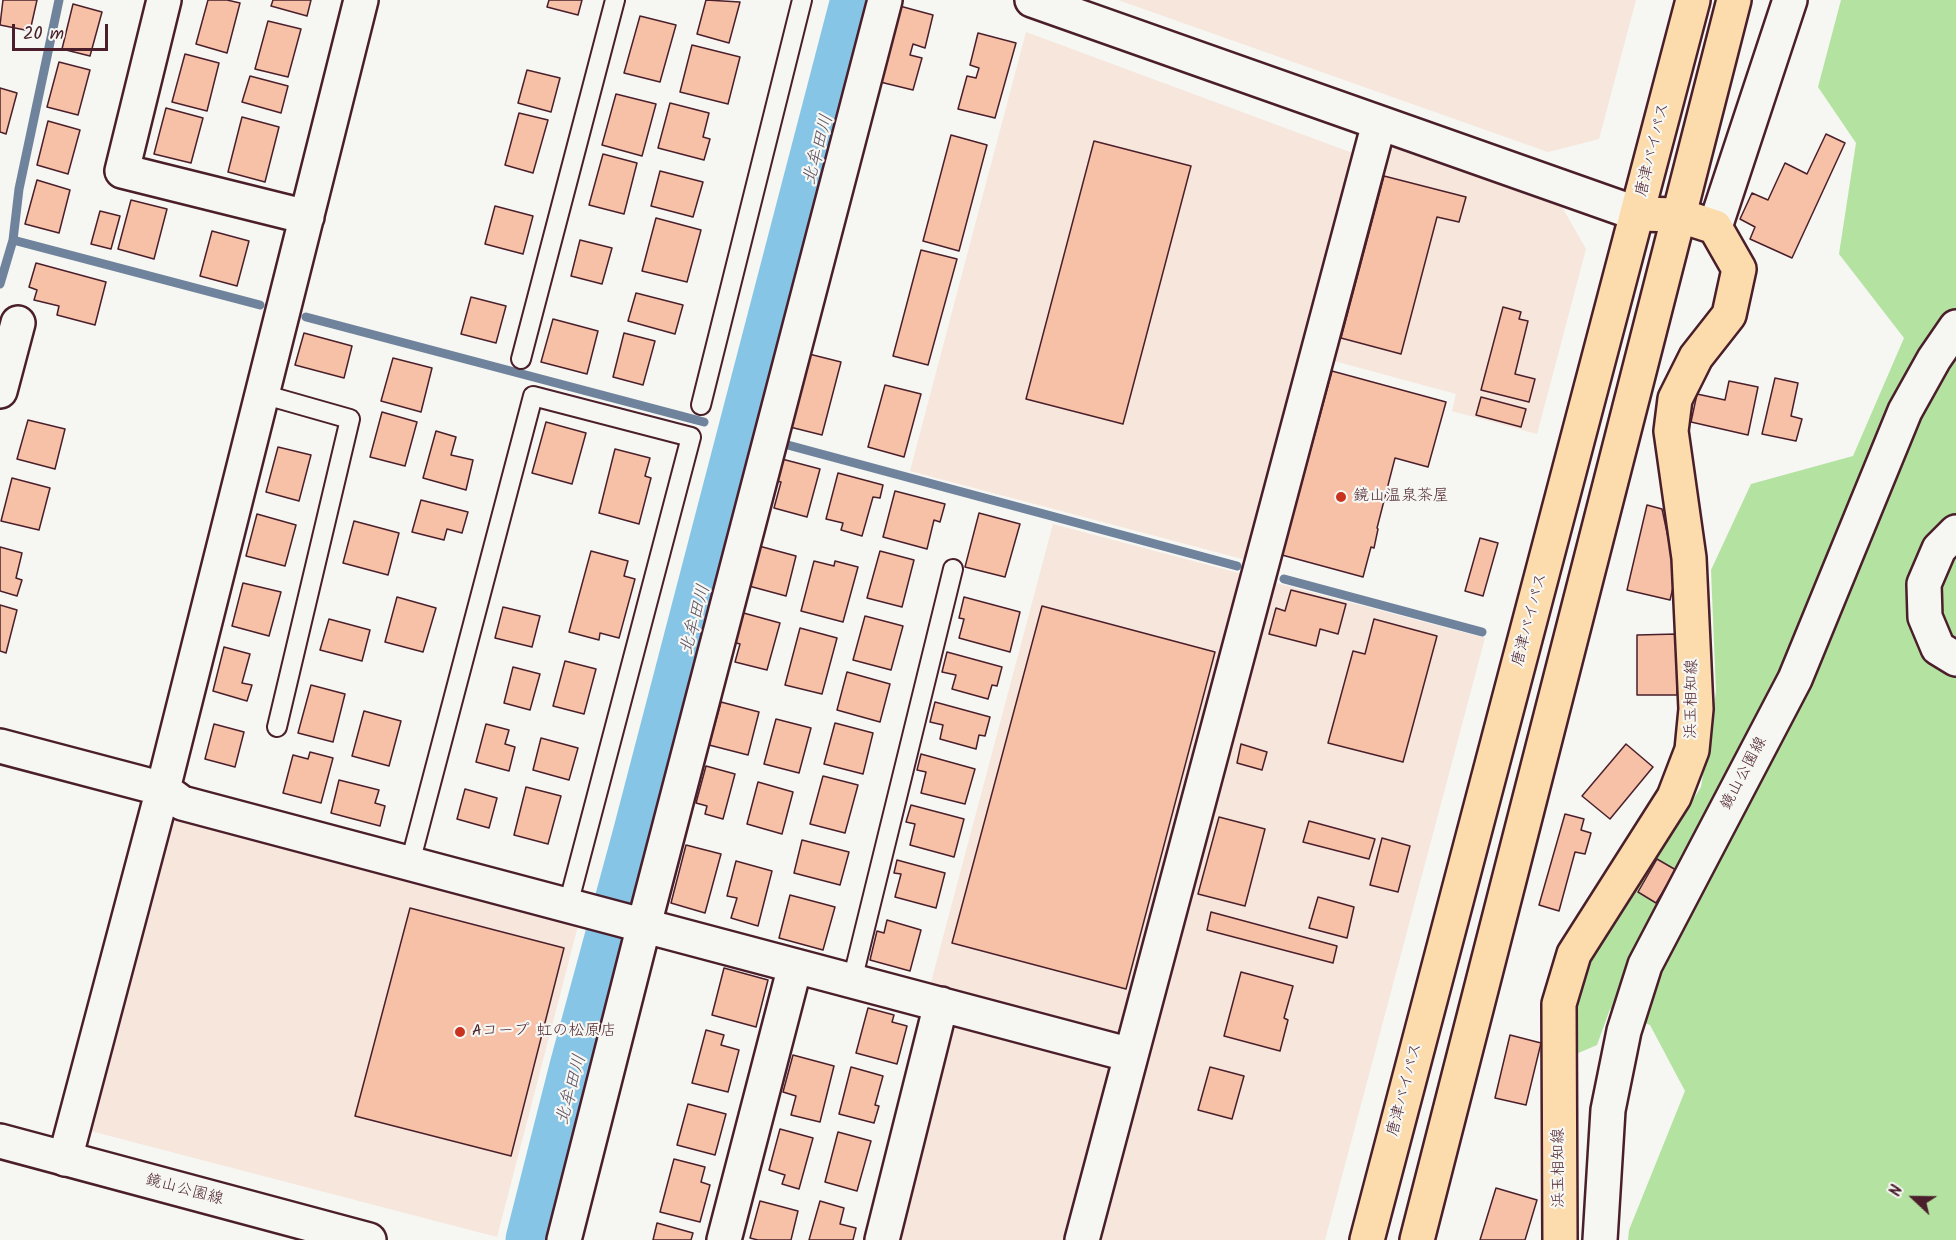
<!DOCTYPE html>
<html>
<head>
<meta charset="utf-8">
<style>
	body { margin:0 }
	#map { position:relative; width:1956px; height:1240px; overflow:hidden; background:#f6f6f2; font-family:Kalam,sans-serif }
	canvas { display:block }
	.north { position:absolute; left:1884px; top:1168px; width:60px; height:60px; -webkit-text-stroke:4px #f6f6f2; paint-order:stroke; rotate:292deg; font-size:16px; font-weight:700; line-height:24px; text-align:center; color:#4a1f2b }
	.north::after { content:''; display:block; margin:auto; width:21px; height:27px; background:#4a1f2b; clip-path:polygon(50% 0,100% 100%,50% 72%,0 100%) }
	.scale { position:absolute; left:12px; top:24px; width:96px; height:27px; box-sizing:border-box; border:3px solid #4a1f2b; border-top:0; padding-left:8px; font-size:18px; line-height:21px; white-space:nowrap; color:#4a1f2b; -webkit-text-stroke:4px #f6f6f2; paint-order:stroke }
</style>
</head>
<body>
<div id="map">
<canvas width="1956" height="1240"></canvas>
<div class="north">N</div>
<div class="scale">20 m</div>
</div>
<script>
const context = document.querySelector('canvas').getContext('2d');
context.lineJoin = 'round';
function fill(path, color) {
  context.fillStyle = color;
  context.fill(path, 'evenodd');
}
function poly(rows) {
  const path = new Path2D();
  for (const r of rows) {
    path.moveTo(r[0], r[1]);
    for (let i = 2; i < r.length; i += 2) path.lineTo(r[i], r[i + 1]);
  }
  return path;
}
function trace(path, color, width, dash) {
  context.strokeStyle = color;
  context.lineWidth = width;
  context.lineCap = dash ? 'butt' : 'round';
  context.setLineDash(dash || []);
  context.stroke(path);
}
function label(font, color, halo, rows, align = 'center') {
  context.font = font + ' Kalam,"Klee One",sans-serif';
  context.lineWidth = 4.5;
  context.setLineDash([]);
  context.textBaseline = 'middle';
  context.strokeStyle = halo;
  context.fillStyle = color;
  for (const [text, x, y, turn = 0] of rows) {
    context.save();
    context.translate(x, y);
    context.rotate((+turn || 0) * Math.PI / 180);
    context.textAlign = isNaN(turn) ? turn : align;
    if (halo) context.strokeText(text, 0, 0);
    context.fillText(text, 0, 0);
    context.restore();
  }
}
fill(poly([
	[1118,0,1636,0,1599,139,1548,152],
	[1026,32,1358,155,1250,561,910,471],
	[1394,147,1562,207,1586,249,1537,434,1452,411,1456,394,1327,359,1381,159],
	[1053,524,1246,575,1123,1037,930,986],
	[1272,582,1485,638,1325,1240,1097,1240],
	[170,812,580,918,497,1237,87,1130],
	[949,1018,1114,1062,1067,1240,895,1240]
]), '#f6e6dc');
fill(poly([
	[1841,0,1956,0,1956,1240,1628,1240,1629,1230,1685,1091,1650,1025,1610,1009,1597,1045,1576,1054,1569,1019,1593,956,1701,787,1716,692,1711,570,1751,484,1853,456,1904,338,1839,254,1856,143,1818,87]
]), '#b4e2a1');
trace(poly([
	[13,240,260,305],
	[0,284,13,240,19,189,59,0],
	[306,317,704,422],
	[784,444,1237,566],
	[1284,579,1482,632]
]), '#6f839c', 9);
trace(poly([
	[534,1240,578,1067,640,839,859,0]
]), '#87c5e7', 57);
const building = poly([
	[3,0,37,0,30,31,0,25,3,0],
	[208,0,227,0,240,3,227,53,196,44,208,0],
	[273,0,311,0,307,16,271,6,273,0],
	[549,0,582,0,578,15,547,7,549,0],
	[706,0,740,2,729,43,697,34,706,0],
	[73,4,102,12,90,56,62,49,73,4],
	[896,5,933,15,925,48,913,44,910,55,922,58,913,90,876,81,896,5],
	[640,16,676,25,660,82,624,73,640,16],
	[268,21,301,29,288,77,255,69,268,21],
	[978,33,1016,43,995,118,958,109,967,76,976,78,979,68,970,65,978,33],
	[692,45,740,57,728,104,680,92,692,45],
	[185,54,219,63,207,111,172,102,185,54],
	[59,62,90,70,78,115,47,107,59,62],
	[527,70,560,78,551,112,518,103,527,70],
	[250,76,288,86,281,113,242,102,250,76],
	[0,88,17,93,6,134,0,132,0,88],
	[616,94,656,104,642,156,602,145,616,94],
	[670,103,709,113,703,137,710,139,704,160,658,148,670,103],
	[166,108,203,118,191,163,154,154,166,108],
	[519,113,548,120,533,173,505,165,519,113],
	[242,117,279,127,265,182,228,172,242,117],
	[48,121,80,130,68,174,37,165,48,121],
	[1826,134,1845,143,1792,258,1750,239,1755,227,1740,219,1752,193,1768,200,1785,163,1807,174,1826,134],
	[951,135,987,145,959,251,923,241,951,135],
	[1094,141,1191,166,1123,424,1026,399,1094,141],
	[603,154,637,163,624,214,589,205,603,154],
	[660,171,703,182,693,217,651,206,660,171],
	[1384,176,1466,197,1459,222,1437,217,1401,354,1341,338,1384,176],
	[37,180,70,190,59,233,25,224,37,180],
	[131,200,167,209,154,259,118,249,131,200],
	[495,206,533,216,523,254,485,244,495,206],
	[100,211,120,216,111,249,91,244,100,211],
	[656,218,701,230,687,282,642,271,656,218],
	[212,231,249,241,237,286,200,276,212,231],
	[580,240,612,248,602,284,571,276,580,240],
	[921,250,957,259,928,365,893,356,921,250],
	[36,263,106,282,95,325,57,315,59,306,34,300,37,290,29,287,36,263],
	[636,293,683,305,675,334,628,321,636,293],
	[471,297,506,306,496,343,461,334,471,297],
	[1503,307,1521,312,1519,319,1528,321,1515,374,1535,379,1529,402,1481,390,1503,307],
	[553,319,598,331,587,374,541,362,553,319],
	[304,333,352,346,344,378,295,365,304,333],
	[624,333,655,341,643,385,613,377,624,333],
	[805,353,841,362,822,435,786,426,805,353],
	[393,358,432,368,421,412,381,401,393,358],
	[1332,371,1446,402,1428,467,1395,458,1377,528,1378,529,1374,548,1371,547,1363,577,1282,555,1332,371],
	[1775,378,1798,383,1791,416,1802,419,1796,441,1762,434,1775,378],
	[1729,381,1758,387,1748,435,1691,422,1697,394,1725,400,1729,381],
	[885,385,921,394,904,457,868,447,885,385],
	[1481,397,1526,409,1521,427,1476,415,1481,397],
	[382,412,417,422,405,466,370,457,382,412],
	[28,420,65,429,55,469,17,459,28,420],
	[546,422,586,433,572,484,532,473,546,422],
	[436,431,456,437,451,455,473,460,466,490,423,478,436,431],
	[278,447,311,455,299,501,266,492,278,447],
	[615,449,650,458,645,476,651,478,639,524,599,513,615,449],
	[782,459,820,469,807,517,774,508,781,482,776,481,782,459],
	[838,473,883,485,880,498,873,497,862,536,841,530,843,523,826,519,838,473],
	[12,478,50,488,39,530,1,521,12,478],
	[895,491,945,504,940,522,934,520,927,549,883,537,895,491],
	[421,500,468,512,462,533,447,529,444,540,412,532,421,500],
	[1647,505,1662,509,1676,575,1670,600,1627,590,1647,505],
	[979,513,1020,524,1005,577,965,567,979,513],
	[257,514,296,525,285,566,246,556,257,514],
	[354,521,399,533,388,575,343,563,354,521],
	[1480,538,1498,543,1483,596,1465,591,1480,538],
	[759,546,796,556,786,596,749,586,759,546],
	[0,547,22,553,16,578,22,580,17,596,0,591,0,547],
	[591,551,628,561,624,576,635,579,619,638,600,633,599,640,569,632,591,551],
	[880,551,914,560,902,607,867,598,880,551],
	[814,561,834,566,835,561,858,567,843,622,801,611,814,561],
	[243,583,281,592,269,636,232,626,243,583],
	[1291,590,1346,604,1338,634,1320,629,1316,646,1269,634,1276,608,1285,611,1291,590],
	[397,597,436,608,423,652,385,642,397,597],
	[964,597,1020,612,1010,652,959,638,964,619,959,618,964,597],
	[0,605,17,610,6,653,0,651,0,605],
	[1042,606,1215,652,1126,989,952,943,1042,606],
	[503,607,540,616,532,647,495,638,503,607],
	[740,612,780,623,767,670,735,662,740,644,733,642,740,612],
	[865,616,903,626,891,670,853,660,865,616],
	[329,619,370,630,362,661,320,650,329,619],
	[1374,619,1437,636,1403,762,1328,743,1353,651,1365,654,1374,619],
	[800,628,837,638,822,694,785,685,800,628],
	[1677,634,1677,695,1637,695,1637,635,1677,634],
	[224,647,250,654,242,683,252,685,247,701,213,691,224,647],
	[947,652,1002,667,997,686,992,685,988,699,952,689,956,675,942,672,947,652],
	[565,661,596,669,584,714,553,706,565,661],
	[513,667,540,674,530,710,504,703,513,667],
	[847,672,890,684,880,722,837,710,847,672],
	[311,685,345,694,333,742,298,733,311,685],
	[721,702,759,712,748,755,709,745,721,702],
	[935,702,990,717,985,736,979,735,976,749,940,739,943,725,930,722,935,702],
	[364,711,401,721,389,766,352,756,364,711],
	[776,719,811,728,799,773,764,764,776,719],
	[835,723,873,733,863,774,824,764,835,723],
	[214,724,244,732,235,767,205,759,214,724],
	[486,724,509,730,505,744,515,747,509,771,476,762,486,724],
	[541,738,578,748,569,780,533,770,541,738],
	[1241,744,1267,752,1262,770,1237,763,1241,744],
	[1626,744,1653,767,1610,819,1582,796,1626,744],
	[310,752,333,758,321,803,283,793,293,755,308,759,310,752],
	[921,754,975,769,965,804,921,793,926,772,917,770,921,754],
	[706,766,735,774,723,819,705,814,707,806,696,803,706,766],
	[823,776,858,785,845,833,810,824,823,776],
	[339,780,379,790,375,803,385,806,380,826,331,813,339,780],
	[758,782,793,792,782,834,747,824,758,782],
	[526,787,561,796,548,844,514,835,526,787],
	[465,789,497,798,489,828,457,819,465,789],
	[911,805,964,819,954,857,910,845,915,824,906,822,911,805],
	[1565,814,1584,819,1581,830,1591,833,1585,854,1575,852,1559,911,1539,905,1565,814],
	[1219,817,1265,829,1245,906,1198,894,1219,817],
	[1309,821,1375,839,1369,859,1303,842,1309,821],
	[1382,838,1410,846,1398,892,1370,885,1382,838],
	[802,840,849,852,840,885,794,873,802,840],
	[686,845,721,854,705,913,671,903,686,845],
	[1657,859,1676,870,1656,903,1638,892,1657,859],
	[897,860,945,873,936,908,895,897,901,874,894,873,897,860],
	[736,861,772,871,758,926,731,918,737,898,727,896,736,861],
	[790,895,835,907,823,950,779,938,790,895],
	[1318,897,1354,907,1347,938,1309,928,1318,897],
	[410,908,564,948,511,1156,355,1116,410,908],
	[1211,912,1337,946,1333,963,1207,930,1211,912],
	[887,920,921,930,910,971,870,960,877,931,884,933,887,920],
	[724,968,768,980,756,1027,712,1015,724,968],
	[1241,972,1293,986,1284,1018,1288,1020,1280,1051,1224,1036,1241,972],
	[868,1008,894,1015,892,1022,907,1026,897,1064,856,1053,868,1008],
	[706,1030,724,1035,721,1045,739,1050,728,1092,692,1083,706,1030],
	[1510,1035,1541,1043,1526,1105,1495,1098,1510,1035],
	[793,1055,834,1066,820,1122,791,1115,796,1096,783,1092,793,1055],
	[851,1067,883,1076,875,1105,879,1106,874,1123,839,1114,851,1067],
	[1210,1067,1244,1076,1232,1119,1198,1110,1210,1067],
	[688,1104,726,1114,715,1155,677,1145,688,1104],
	[780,1129,813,1138,799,1189,782,1184,785,1175,769,1170,780,1129],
	[838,1132,871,1141,857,1191,825,1182,838,1132],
	[674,1159,705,1167,701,1182,710,1185,700,1222,660,1212,674,1159],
	[1496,1188,1537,1200,1525,1240,1480,1240,1496,1188],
	[760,1201,798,1211,791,1240,758,1240,750,1238,760,1201],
	[820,1201,844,1208,840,1224,856,1228,853,1240,809,1240,820,1201],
	[657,1223,693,1233,691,1240,653,1240,657,1223]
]);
fill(building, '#f6c1a7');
trace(building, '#4a1f2b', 1.5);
const lane = poly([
	[521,359,615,0],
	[262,394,350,419,277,727],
	[701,405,802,0],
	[410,863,533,396,691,437,568,905],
	[852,981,953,569]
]);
const street = poly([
	[164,0,122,171,307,217],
	[1032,0,1638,214],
	[1715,227,1790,0],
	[0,391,18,323],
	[0,746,163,789,182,803,1131,1055],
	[65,1159,163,789,361,0],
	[564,1240,644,925,885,0],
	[724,1240,795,966],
	[882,1240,941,1004],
	[1082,1240,1379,123]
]);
const secondary = poly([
	[1956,532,1939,549,1924,584,1925,617,1938,648,1956,659],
	[0,1141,369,1240],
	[1600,1240,1608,1110,1624,1031,1645,965,1795,679,1905,411,1934,359,1956,327]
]);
const primary = poly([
	[1560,1240,1559,1004,1574,954,1674,797,1692,750,1696,709,1689,558,1671,431,1675,399,1696,357,1729,315,1739,269,1715,227,1678,215,1638,214]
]);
const highway = poly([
	[1367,1240,1693,0],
	[1417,1240,1734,0]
]);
trace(lane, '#4a1f2b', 22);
trace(street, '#4a1f2b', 38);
trace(secondary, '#4a1f2b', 38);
trace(primary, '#4a1f2b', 38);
trace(highway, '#4a1f2b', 38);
trace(lane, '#f6f6f2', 18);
trace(street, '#f6f6f2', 33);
trace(secondary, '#f6f6f2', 33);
trace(primary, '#fcdcac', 33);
trace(highway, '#fcdcac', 33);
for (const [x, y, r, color] of [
	[1341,497,6,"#c8321e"],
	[460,1032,6,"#c8321e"]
]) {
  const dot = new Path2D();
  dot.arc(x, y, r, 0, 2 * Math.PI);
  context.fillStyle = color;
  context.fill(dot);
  trace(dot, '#f6f6f2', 2);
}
label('16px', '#4a1f2b', '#f6f6f2', [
	["唐津バイパス",1654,150,-76],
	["唐津バイパス",1531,620,-75],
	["浜玉相知線",1693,699,-89],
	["鏡山公園線",1745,774,-62],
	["唐津バイパス",1406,1090,-75],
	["浜玉相知線",1560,1168,-90],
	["鏡山公園線",184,1191,15]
]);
label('16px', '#4a1f2b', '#f6f6f2', [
	["鏡山温泉茶屋",1353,497],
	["Aコープ 虹の松原店",472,1032]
], 'left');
label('italic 18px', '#5c5163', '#f6f6f2', [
	["北牟田川",820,150,-75],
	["北牟田川",697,620,-75],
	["北牟田川",573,1090,-75]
]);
</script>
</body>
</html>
